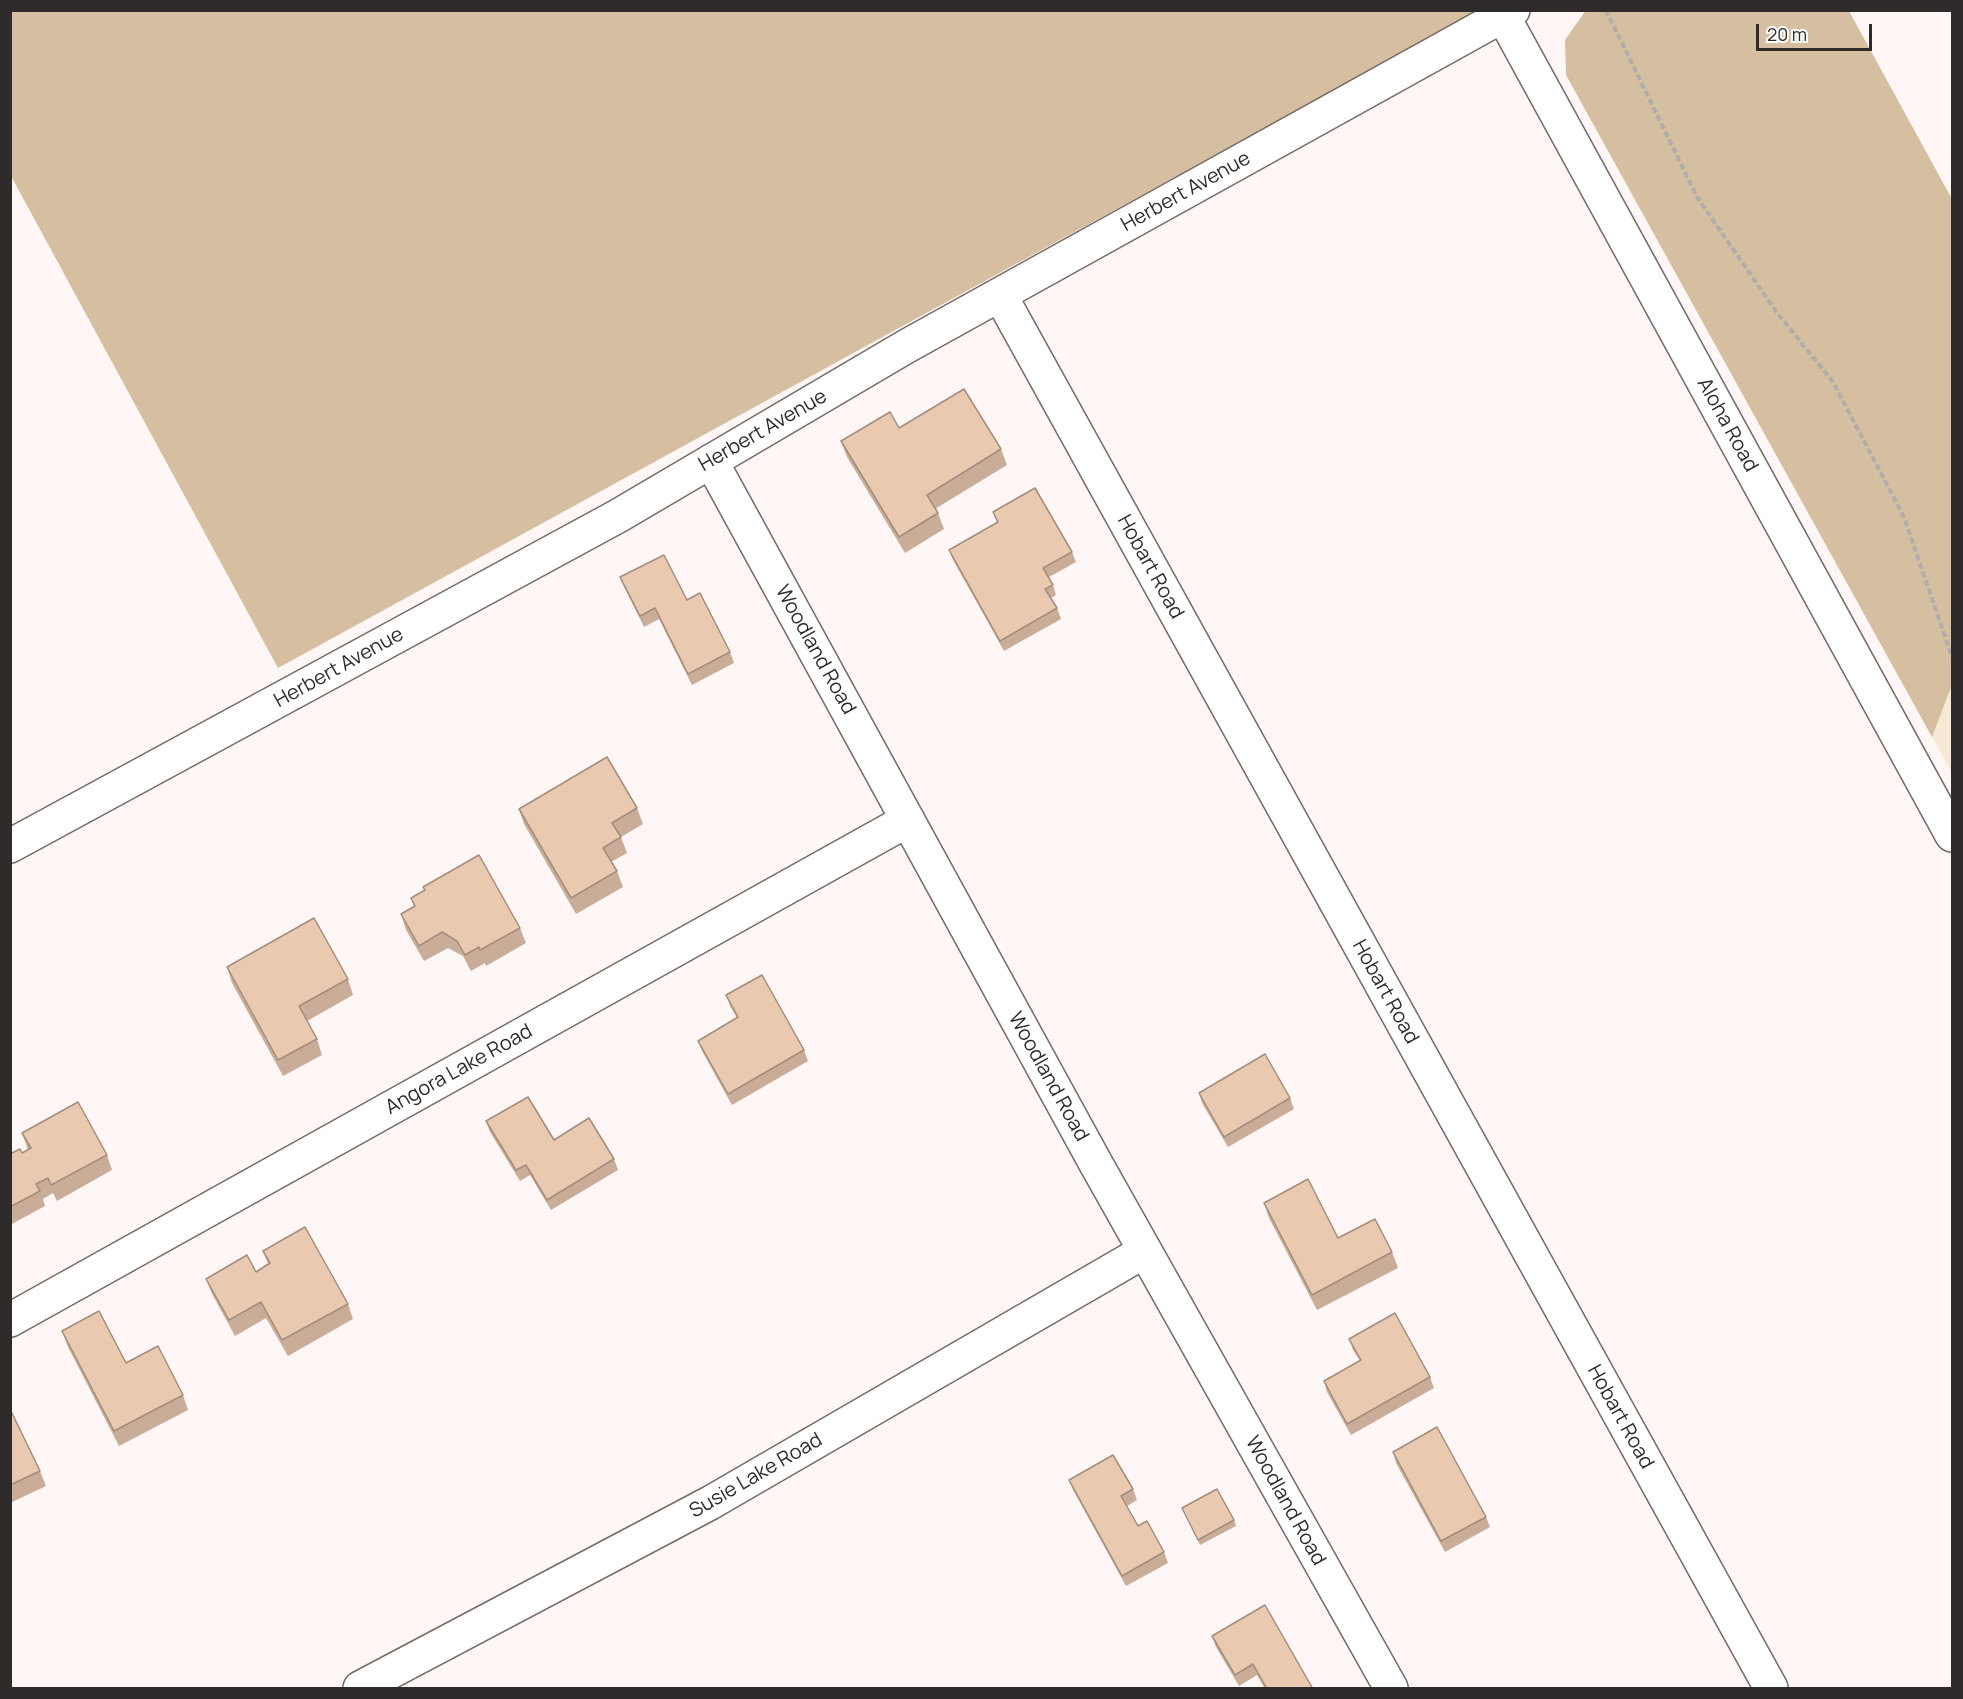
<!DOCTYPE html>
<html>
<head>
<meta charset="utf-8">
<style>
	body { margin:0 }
	#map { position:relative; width:1963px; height:1699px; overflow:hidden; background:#fef7f6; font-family:Manrope,sans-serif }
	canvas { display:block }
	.frame { position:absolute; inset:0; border:12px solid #2f2b2a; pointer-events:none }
	.scale { position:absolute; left:1756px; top:24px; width:116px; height:27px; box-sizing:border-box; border:3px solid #2f2b2a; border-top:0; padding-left:8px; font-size:18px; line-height:21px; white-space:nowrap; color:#2f2b2a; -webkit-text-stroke:4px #fff; paint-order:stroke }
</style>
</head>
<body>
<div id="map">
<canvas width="1963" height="1699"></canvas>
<div class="frame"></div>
<div class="scale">20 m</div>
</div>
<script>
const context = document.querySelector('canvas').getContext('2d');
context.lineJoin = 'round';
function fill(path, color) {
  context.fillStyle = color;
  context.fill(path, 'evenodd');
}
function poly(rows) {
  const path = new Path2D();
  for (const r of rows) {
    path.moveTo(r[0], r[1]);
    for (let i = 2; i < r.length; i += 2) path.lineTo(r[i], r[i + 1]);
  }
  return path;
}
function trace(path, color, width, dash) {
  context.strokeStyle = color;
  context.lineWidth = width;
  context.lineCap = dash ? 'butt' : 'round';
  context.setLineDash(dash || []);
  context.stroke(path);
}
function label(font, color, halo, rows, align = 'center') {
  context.font = font + ' Manrope,sans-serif';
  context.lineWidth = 6;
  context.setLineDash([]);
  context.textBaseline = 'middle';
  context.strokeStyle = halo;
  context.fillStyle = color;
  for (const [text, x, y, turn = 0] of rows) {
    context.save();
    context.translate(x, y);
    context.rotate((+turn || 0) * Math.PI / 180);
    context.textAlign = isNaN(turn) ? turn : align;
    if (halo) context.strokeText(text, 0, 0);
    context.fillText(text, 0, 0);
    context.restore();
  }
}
fill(poly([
	[1952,685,1952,773,1932,737]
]), '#f6e8d3');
fill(poly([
	[1586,10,1849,11,1952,199,1952,685,1932,737,1566,75,1565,40],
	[10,11,11,10,1478,11,278,668,11,176]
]), '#d6bfa0');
const minor = poly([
	[1503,16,1952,835],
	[1000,295,1771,1688],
	[711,461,1095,1162,1391,1688],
	[10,846,618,516,907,346,1513,10],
	[10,1320,908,820],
	[360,1688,710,1503,1145,1251]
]);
trace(minor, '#746a67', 36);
trace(poly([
	[1606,10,1697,197,1775,310,1833,382,1904,517,1952,657]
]), '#b2acab', 4, [6, 3]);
trace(minor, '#fff', 33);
fill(poly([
	[899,428,1001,449,1007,465,935,509,938,513,944,529,905,553,847,457,841,441],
	[993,512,1072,552,1076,562,1049,577,1053,585,1056,595,1051,598,1057,608,1061,619,1004,651,953,560,949,550,997,522],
	[620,577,687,600,730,652,734,663,692,685,659,619,644,627,624,587],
	[637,808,643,824,621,837,627,853,611,862,617,871,623,887,576,914,524,824,519,809],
	[423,887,520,928,526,943,486,966,485,963,471,971,463,956,448,948,424,961,406,930,401,914,414,906,411,898,424,890],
	[227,967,348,979,353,995,307,1021,317,1039,322,1055,283,1076,232,983],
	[726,995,804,1050,808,1061,732,1105,702,1051,698,1041,737,1018,730,1006],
	[1199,1093,1290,1098,1294,1109,1228,1147,1202,1103],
	[486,1121,554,1140,614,1159,618,1170,551,1210,530,1175,520,1181,490,1132],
	[22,1133,107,1155,112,1170,57,1201,53,1193,43,1199,45,1206,10,1225,10,1154,22,1153,28,1150],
	[1264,1203,1338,1238,1392,1252,1398,1268,1317,1310,1269,1218],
	[263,1251,348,1304,353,1319,288,1356,266,1318,235,1336,212,1294,206,1279,256,1272,268,1264],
	[62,1331,126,1363,183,1395,188,1410,119,1446,68,1347],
	[1349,1339,1430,1377,1434,1388,1351,1435,1327,1392,1324,1381,1360,1361,1353,1350],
	[10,1409,40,1471,46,1486,10,1503],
	[1393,1452,1486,1517,1490,1527,1445,1552,1396,1463],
	[1069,1480,1133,1489,1137,1500,1127,1506,1138,1526,1164,1552,1168,1563,1126,1586,1073,1490],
	[1182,1508,1234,1520,1236,1526,1200,1545],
	[1212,1636,1313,1689,1265,1689,1257,1675,1239,1686,1216,1647]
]), '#c9ad98');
const building = poly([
	[964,389,1001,449,927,495,938,513,899,537,841,441,890,412,899,428,964,389],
	[1035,488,1072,552,1043,568,1053,585,1045,589,1057,608,1000,641,949,550,998,522,993,512,1035,488],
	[664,555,687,600,700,593,730,652,688,674,655,608,640,616,620,577,664,555],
	[607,757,637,808,612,823,621,837,603,848,617,871,571,898,519,809,607,757],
	[479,855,520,928,480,950,479,947,465,955,457,941,442,932,419,946,401,914,415,906,411,898,425,890,423,887,479,855],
	[314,918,348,979,299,1006,317,1039,278,1060,227,967,314,918],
	[762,975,804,1050,728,1094,698,1041,738,1017,726,995,762,975],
	[1265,1054,1290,1098,1224,1137,1199,1093,1265,1054],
	[528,1097,554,1140,589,1118,614,1159,547,1200,526,1165,516,1170,486,1121,528,1097],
	[78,1102,107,1155,51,1185,48,1178,36,1184,40,1191,10,1207,10,1154,20,1149,22,1153,31,1148,22,1133,78,1102],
	[1308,1179,1338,1238,1375,1219,1392,1252,1312,1295,1264,1203,1308,1179],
	[305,1227,348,1304,282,1340,261,1302,229,1320,206,1279,247,1255,256,1272,270,1263,263,1251,305,1227],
	[99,1311,126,1363,158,1346,183,1395,114,1431,62,1331,99,1311],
	[1395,1313,1430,1377,1347,1424,1324,1381,1361,1360,1349,1339,1395,1313],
	[10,1409,40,1471,10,1485,10,1409],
	[1437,1427,1486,1517,1441,1541,1393,1452,1437,1427],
	[1113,1455,1133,1489,1121,1496,1138,1526,1147,1521,1164,1552,1122,1576,1069,1480,1113,1455],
	[1217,1489,1234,1520,1198,1540,1182,1508,1217,1489],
	[1265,1605,1313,1689,1267,1689,1253,1664,1235,1675,1212,1636,1265,1605]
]);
fill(building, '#eac9b1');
trace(building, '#a48d7c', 1.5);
label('20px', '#2f2b2a', '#fff', [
	["Herbert Avenue",1186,192,-29],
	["Aloha Road",1727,425,61],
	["Herbert Avenue",763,431,-30],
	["Hobart Road",1150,567,61],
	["Woodland Road",815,650,61],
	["Herbert Avenue",339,668,-29],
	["Hobart Road",1385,992,61],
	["Angora Lake Road",459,1070,-29],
	["Woodland Road",1048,1077,61],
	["Hobart Road",1620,1417,61],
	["Susie Lake Road",756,1476,-30],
	["Woodland Road",1285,1501,61]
]);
</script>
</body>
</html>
